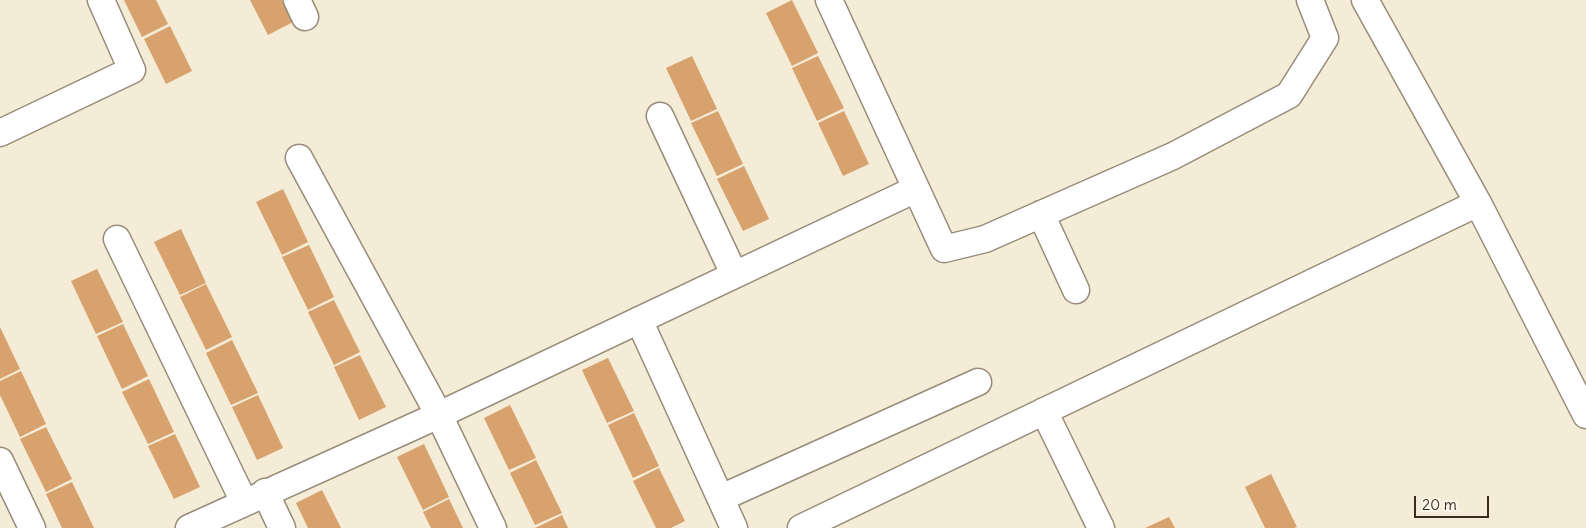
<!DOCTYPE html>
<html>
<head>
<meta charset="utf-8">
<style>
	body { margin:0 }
	#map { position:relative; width:1586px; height:528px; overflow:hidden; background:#f4ecd6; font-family:Delius,sans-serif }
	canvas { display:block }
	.scale { position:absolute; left:1414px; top:496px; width:75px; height:22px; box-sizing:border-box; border:2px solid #3b2a1e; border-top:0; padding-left:6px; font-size:15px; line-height:18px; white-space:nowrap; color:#3b2a1e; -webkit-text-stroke:4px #fbf7ec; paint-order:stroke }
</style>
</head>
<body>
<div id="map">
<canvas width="1586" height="528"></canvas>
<div class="scale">20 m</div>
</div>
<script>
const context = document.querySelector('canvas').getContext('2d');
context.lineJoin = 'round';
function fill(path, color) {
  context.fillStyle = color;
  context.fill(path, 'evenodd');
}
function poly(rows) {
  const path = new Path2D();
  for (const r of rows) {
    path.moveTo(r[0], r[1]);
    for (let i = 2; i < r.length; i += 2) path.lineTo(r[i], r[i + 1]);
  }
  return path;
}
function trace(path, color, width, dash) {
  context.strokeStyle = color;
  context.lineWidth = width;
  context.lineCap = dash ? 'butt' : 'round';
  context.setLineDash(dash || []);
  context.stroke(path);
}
fill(poly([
	[124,0,156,0,168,24,142,37],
	[250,0,282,0,293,22,268,35],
	[792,0,818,53,792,66,766,13],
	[170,26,192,71,166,84,144,39],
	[692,56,717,109,691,121,666,68],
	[818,56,844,108,817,121,792,68],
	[718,111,743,164,717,176,691,123],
	[844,111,869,164,843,176,818,123],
	[744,166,769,219,743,231,717,179],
	[283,189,308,242,282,255,256,202],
	[181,229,206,283,180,295,154,242],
	[309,245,334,297,308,310,282,257],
	[97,269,123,322,96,334,71,281],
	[206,284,232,337,206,350,180,297],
	[334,300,360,352,334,365,308,312],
	[123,324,148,376,122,389,97,336],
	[0,327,20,369,0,379],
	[232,340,258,393,231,405,206,353],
	[360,355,386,407,359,420,334,367],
	[608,358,634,411,607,423,582,370],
	[21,371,46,424,20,437,0,395,0,381],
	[149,379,174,432,148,444,122,392],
	[258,395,283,448,257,460,232,407],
	[510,405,536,458,509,470,484,418],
	[634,413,659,466,633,478,608,425],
	[46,427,72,479,46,492,20,439],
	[175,434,200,487,174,499,148,446],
	[424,444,449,497,423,510,397,457],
	[536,460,562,513,535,525,510,473],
	[659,468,685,521,671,528,656,528,633,481],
	[1271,474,1297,527,1294,528,1265,528,1245,487],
	[72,482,94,528,62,528,46,494],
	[322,490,341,528,308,528,296,503],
	[449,499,463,528,431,528,423,512],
	[562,515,568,528,535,528],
	[1169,517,1175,528,1145,528]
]), '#d7a26d');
const minor = poly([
	[297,0,305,17],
	[829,0,944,249,985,239,1173,156,1289,95,1325,38,1310,0],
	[1365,0,1478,203,1586,415],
	[660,116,734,274],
	[0,133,132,70,101,0],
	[299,158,439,415,493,528],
	[1041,214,1076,290],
	[117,239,244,502],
	[639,320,734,528],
	[1044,411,1101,528],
	[0,461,32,528],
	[265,492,282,528],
	[721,498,978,382],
	[189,528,439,415,916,189],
	[801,528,1478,203]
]);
trace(minor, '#988b7a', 29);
trace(minor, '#fff', 26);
</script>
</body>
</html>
